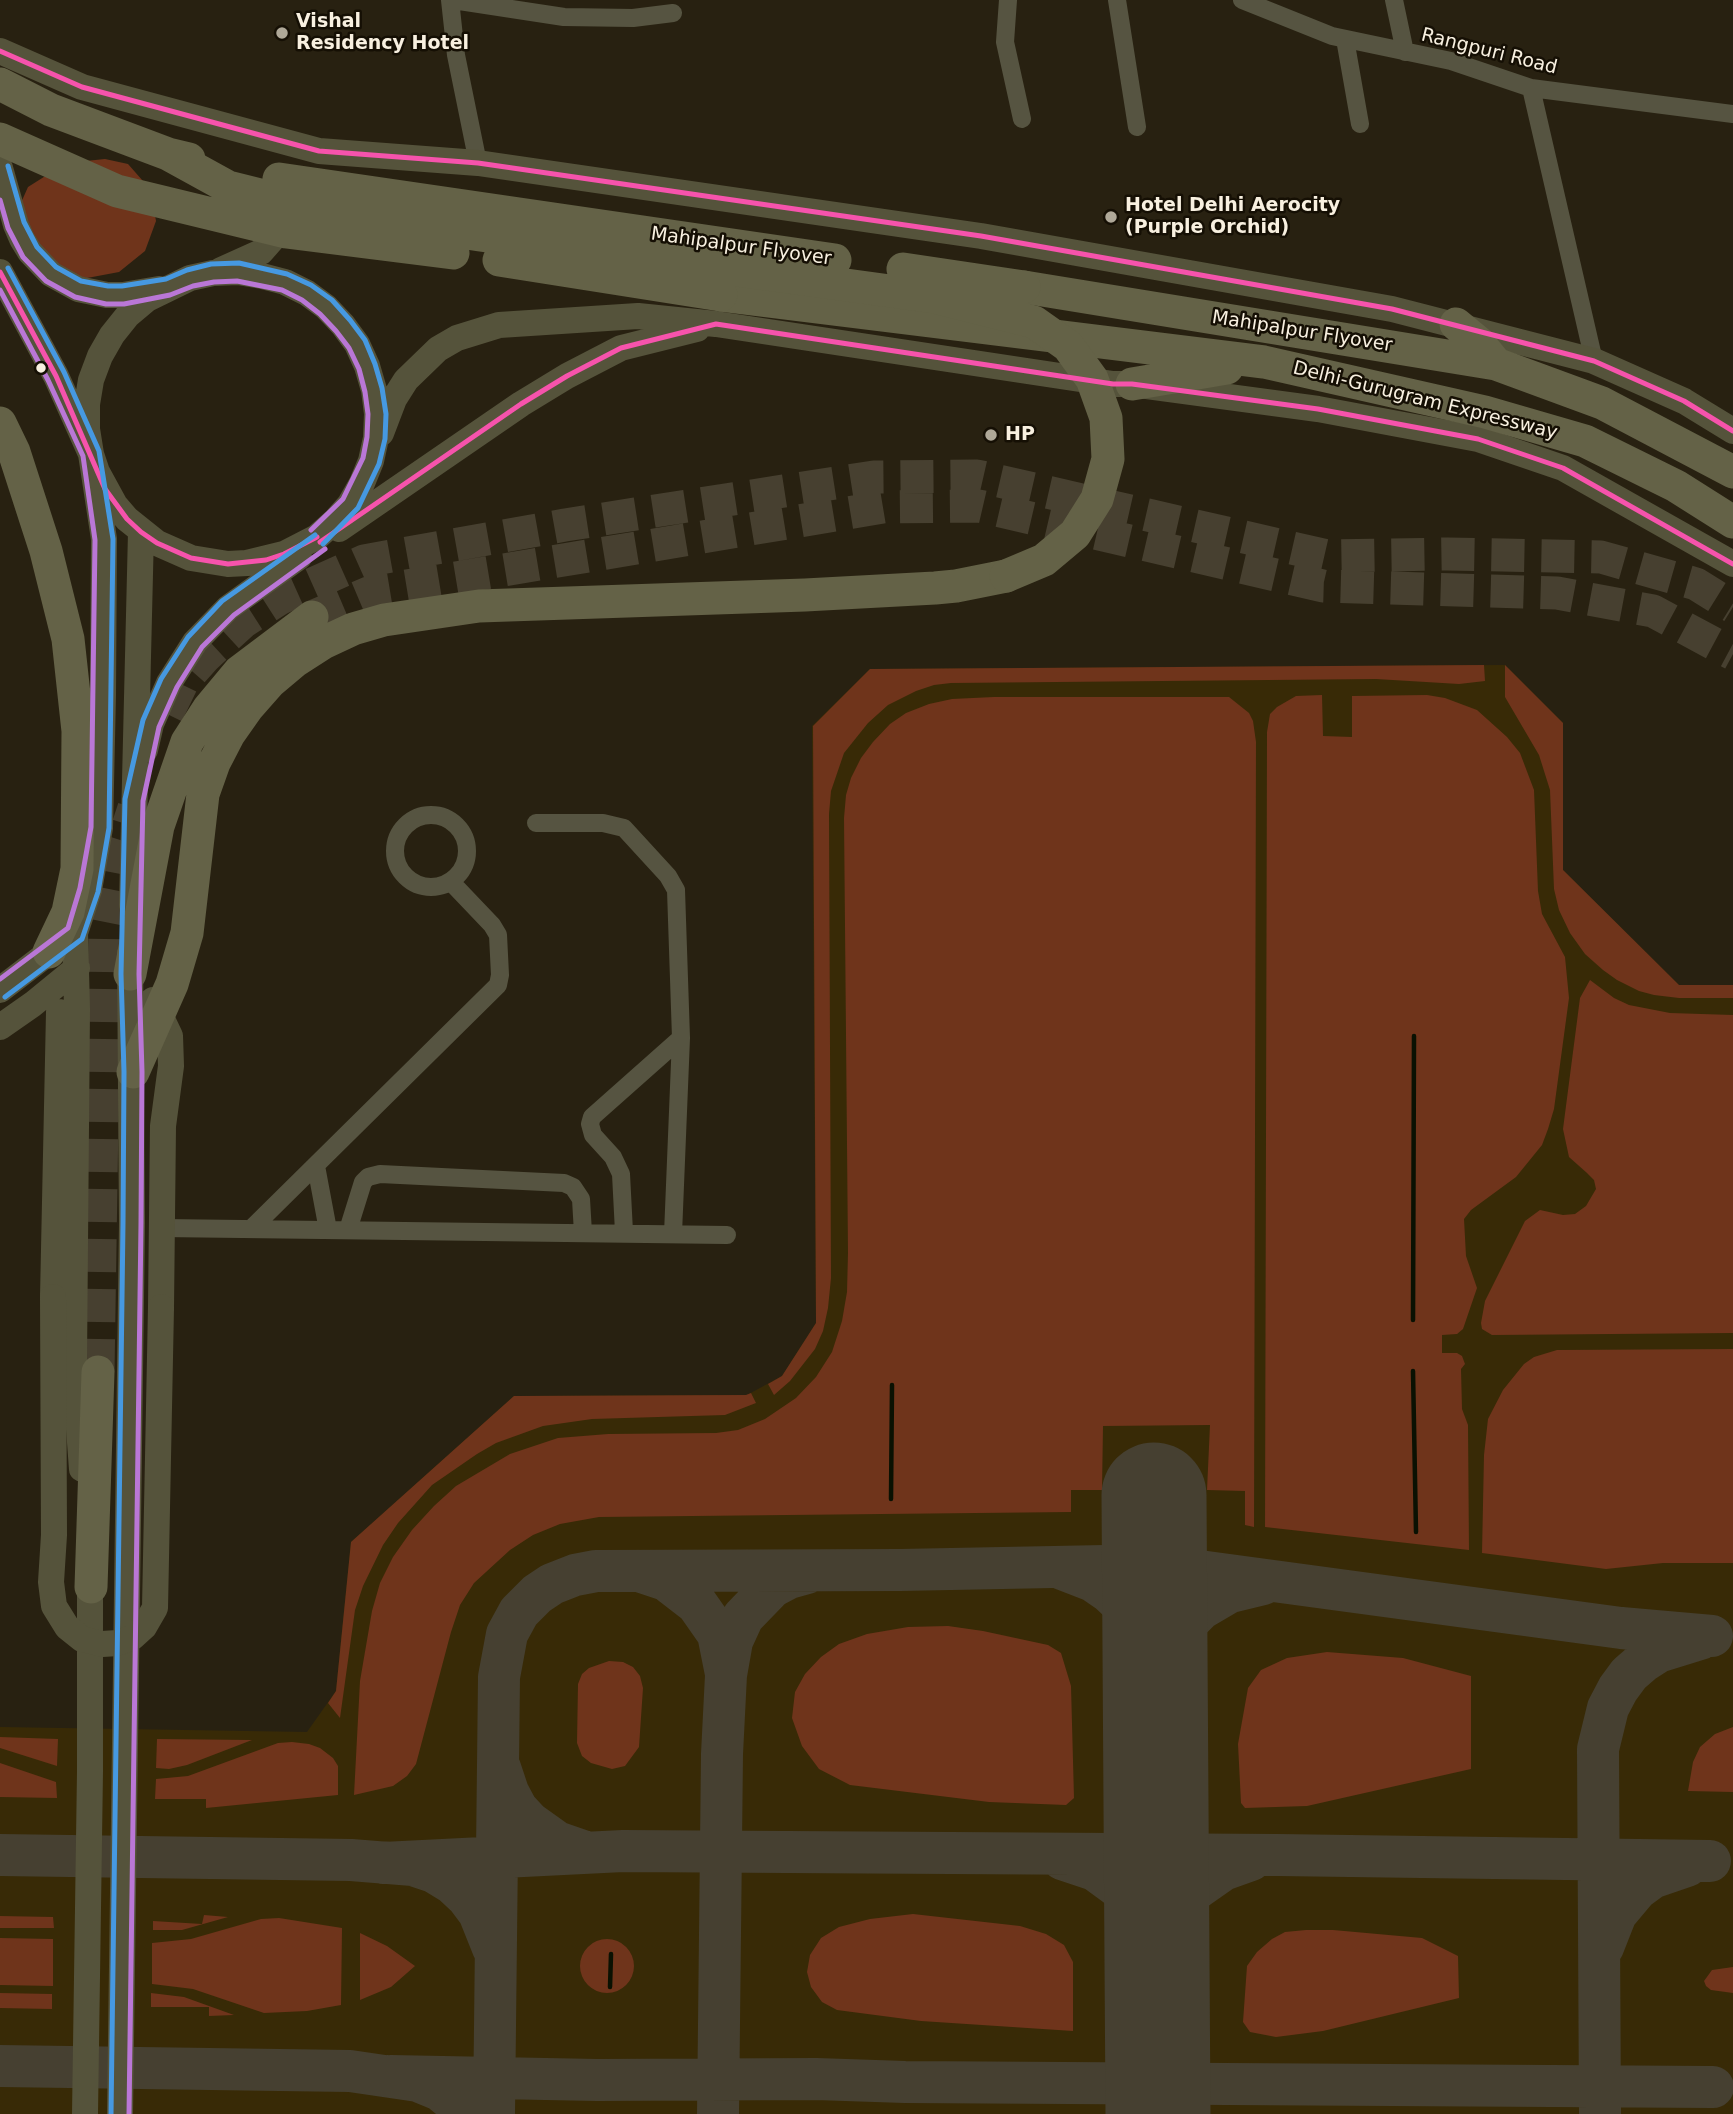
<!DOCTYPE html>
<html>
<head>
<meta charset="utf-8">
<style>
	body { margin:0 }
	canvas { display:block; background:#282111 }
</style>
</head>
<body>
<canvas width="1733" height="2114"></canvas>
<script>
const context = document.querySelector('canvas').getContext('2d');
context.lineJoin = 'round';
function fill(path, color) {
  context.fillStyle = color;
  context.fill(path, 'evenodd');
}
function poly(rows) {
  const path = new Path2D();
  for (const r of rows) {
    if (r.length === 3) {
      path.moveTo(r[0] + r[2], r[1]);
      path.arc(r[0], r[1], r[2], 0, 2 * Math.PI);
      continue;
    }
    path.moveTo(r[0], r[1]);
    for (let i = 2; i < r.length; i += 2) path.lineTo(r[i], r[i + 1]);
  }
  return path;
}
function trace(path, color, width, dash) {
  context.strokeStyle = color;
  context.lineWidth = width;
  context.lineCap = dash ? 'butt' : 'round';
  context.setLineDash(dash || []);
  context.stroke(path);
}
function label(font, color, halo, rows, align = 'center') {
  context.font = font + ' "DejaVu Sans",sans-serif';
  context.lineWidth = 5;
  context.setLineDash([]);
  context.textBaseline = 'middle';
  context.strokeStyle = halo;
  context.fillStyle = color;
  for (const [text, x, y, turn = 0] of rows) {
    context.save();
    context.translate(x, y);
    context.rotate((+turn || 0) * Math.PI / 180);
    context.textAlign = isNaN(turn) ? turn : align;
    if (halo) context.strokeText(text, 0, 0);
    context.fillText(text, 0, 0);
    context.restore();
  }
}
fill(poly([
	[1505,665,1563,723,1563,870,1679,985,1733,985,1733,2114,0,2114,0,1727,307,1732,336,1691,351,1542,514,1396,747,1395,782,1376,816,1323,812,726,870,669]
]), '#382a06');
fill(poly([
	[105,159,128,164,150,189,156,221,145,251,119,272,87,278,64,274,45,262,20,205,28,187,47,175,76,162],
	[1484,665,1485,681,1459,684,1376,679,951,683,934,685,916,691,888,705,868,723,844,753,831,791,829,814,831,1278,828,1308,823,1331,815,1349,790,1381,774,1395,768,1384,782,1376,816,1323,813,726,870,669],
	[1505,665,1563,723,1563,870,1679,985,1733,985,1733,998,1679,998,1654,995,1639,991,1617,980,1603,970,1585,954,1570,933,1559,910,1554,889,1550,790,1539,755,1505,697],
	[1322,695,1323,736,1352,737,1352,696,1427,695,1445,698,1477,710,1507,737,1520,753,1534,790,1538,891,1542,914,1565,957,1569,998,1554,1109,1548,1129,1542,1145,1516,1177,1471,1210,1464,1219,1466,1256,1477,1288,1463,1329,1457,1334,1442,1335,1442,1353,1457,1353,1462,1356,1465,1364,1461,1369,1462,1409,1468,1425,1469,1550,1265,1527,1267,732,1270,714,1277,707,1296,696],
	[994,697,1229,697,1249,713,1253,721,1256,742,1254,1527,1245,1525,1245,1491,1207,1490,1210,1425,1103,1426,1102,1490,1071,1490,1071,1512,599,1517,560,1524,533,1535,510,1550,474,1583,460,1605,451,1632,416,1764,407,1776,393,1786,354,1795,360,1681,372,1611,380,1583,393,1557,412,1530,434,1506,456,1486,510,1454,558,1438,608,1434,716,1433,738,1430,765,1419,796,1398,816,1377,832,1352,842,1321,847,1292,848,1253,844,818,846,795,851,778,861,758,873,742,890,724,906,713,929,704,952,699],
	[1590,980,1614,998,1629,1005,1670,1013,1733,1015,1733,1333,1492,1335,1482,1329,1481,1323,1485,1301,1525,1221,1540,1210,1563,1215,1575,1214,1586,1206,1596,1189,1594,1180,1587,1173,1569,1157,1563,1129,1580,998],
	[1733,1349,1733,1563,1663,1563,1606,1569,1482,1553,1484,1455,1488,1419,1503,1390,1524,1364,1534,1357,1557,1350],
	[751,1393,756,1403,725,1415,592,1419,543,1426,496,1443,477,1454,432,1485,398,1523,383,1545,363,1586,355,1610,340,1718,328,1703,336,1691,351,1542,514,1396,746,1395],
	[948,1626,983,1631,1048,1645,1061,1653,1071,1686,1074,1798,1066,1805,989,1802,850,1785,819,1769,802,1746,792,1718,795,1692,805,1674,821,1657,839,1644,867,1634,908,1627],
	[1327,1652,1403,1658,1471,1676,1471,1769,1307,1806,1245,1808,1241,1803,1238,1744,1248,1688,1261,1670,1287,1658],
	[609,1661,623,1662,633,1667,640,1676,643,1688,639,1747,625,1766,612,1769,591,1763,582,1756,577,1743,578,1684,582,1674,589,1668],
	[1733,1727,1733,1792,1688,1791,1693,1762,1700,1747,1715,1734],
	[0,1737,58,1739,57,1766,0,1748],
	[157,1739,252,1740,187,1765,169,1769,156,1768],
	[292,1742,309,1744,320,1748,333,1758,338,1766,338,1795,206,1808,206,1799,155,1799,156,1779,188,1776,278,1743],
	[0,1763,56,1782,57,1798,0,1797],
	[913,1914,1020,1926,1046,1934,1064,1945,1073,1962,1073,2031,921,2021,837,2010,822,2002,811,1987,807,1972,810,1955,821,1938,839,1927,870,1919],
	[204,1915,228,1917,182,1930,153,1930,153,1921,202,1924],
	[0,1916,53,1917,54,1928,0,1928],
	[279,1918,342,1928,341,2005,307,2011,264,2013,193,1989,152,1984,152,1943,191,1939,261,1919],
	[1306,1930,1333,1930,1422,1938,1458,1956,1459,1998,1323,2031,1276,2037,1250,2032,1243,2022,1247,1966,1257,1952,1272,1939,1285,1932],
	[360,1933,387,1946,415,1966,391,1987,360,2000],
	[0,1938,53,1939,53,1986,0,1985],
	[607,1966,27],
	[1733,1967,1733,1993,1711,1990,1706,1986,1704,1981,1712,1970],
	[0,1993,52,1994,52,2009,0,2008],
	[151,1993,184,1997,234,2015,209,2016,209,2007,151,2007]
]), '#6f341b');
trace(poly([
	[1413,1320,1414,1036],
	[1413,1371,1416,1532],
	[891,1499,892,1385],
	[610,1987,611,1954]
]), '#0a1102', 4.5);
trace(poly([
	[1062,1569,1093,1581,1109,1592,1125,1607,1137,1623,1147,1642,1155,1682],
	[642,1572,666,1580,697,1604,718,1634,726,1674],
	[1155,1698,1167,1654,1189,1621,1201,1609,1230,1592,1263,1584],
	[500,1768,508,1792,517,1809,529,1822,557,1842,583,1851],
	[0,1855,351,1860,413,1865,434,1872,452,1883,467,1897,479,1913,493,1948],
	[1062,1859,1095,1870,1125,1892,1139,1909,1152,1946,1157,1973],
	[383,1863,623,1851,1278,1855,1710,1861],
	[1603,1947,1616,1914,1637,1889,1652,1878,1687,1866],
	[1157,1969,1169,1927,1193,1891,1223,1870,1251,1860],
	[0,2066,350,2071,418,2081,440,2090,469,2114],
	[391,2076,597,2080,816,2079,905,2082,1713,2087],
	[1600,2113,1598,1749,1608,1708,1618,1689,1629,1674,1644,1661,1658,1652,1700,1639],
	[494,2114,499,1677,507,1634,519,1612,537,1594,552,1584,575,1575,596,1571,900,1570,1155,1565,1621,1628,1712,1636],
	[718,2114,722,1754,726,1675,732,1641,743,1617,772,1587,789,1578,807,1573]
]), '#464031', 42);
trace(poly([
	[1154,1495,1158,2114]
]), '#464031', 105);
trace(poly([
	[312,617,371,592,883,507,979,506,1323,586,1557,593,1653,611,1733,654],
	[167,714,182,683,205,657,243,622,279,599,364,561,565,525,874,477,977,476,1327,556,1447,554,1601,557,1696,584,1733,607],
	[98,1372,105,929,121,848,134,808]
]), '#474030', 33, [33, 17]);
trace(poly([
	[450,0,456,55,478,163],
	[453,0,564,17,633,18,673,13],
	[1008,0,1005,42,1022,119],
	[1117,0,1137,127],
	[1242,0,1332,36,1451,61,1531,88,1733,114],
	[1394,0,1405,52],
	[1345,39,1360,124],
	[1531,88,1594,361],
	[431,851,36],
	[536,823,603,823,624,828,668,876,676,890,681,1038,673,1234],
	[316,1166,328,1230],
	[162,1228,727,1235],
	[251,1229,498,985,500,975,498,935,492,925,451,882],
	[348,1230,363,1182,368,1177,380,1174,564,1183,573,1187,581,1199,583,1233],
	[624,1232,621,1174,613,1157,593,1135,590,1124,592,1117,681,1038]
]), '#565441', 18);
trace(poly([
	[0,51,82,87,319,151,478,163,981,236,1392,309,1594,361,1684,401,1733,431],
	[0,168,16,225,22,239,30,252,51,274,78,289,107,295,123,295,159,289],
	[221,270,261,252,290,219],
	[0,272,56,376,91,454,97,472,115,505,127,519,157,543,191,558,228,564,247,563,284,554,317,537,335,521,350,504,362,483,371,461,376,438,377,414,374,390,367,366,357,344,343,325,326,307,307,293,285,282,262,276,238,272,213,273,190,278,147,299,128,315,112,335,100,356,91,380,87,404,87,429,91,454,104,539,103,695,100,828,89,890,75,933,77,1009,74,1361,82,1469],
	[381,433,394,399,406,380,438,349,457,338,499,325,638,316,716,324,1113,384,1132,384,1318,409,1478,439,1563,468,1733,564],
	[339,529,521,404,567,376,621,348,697,329],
	[145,750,151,724,169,683,195,642,228,608,299,557],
	[132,905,141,532],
	[0,990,65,940],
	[153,1000,170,1036,171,1066,163,1126,161,1307],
	[0,1027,33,1004,77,968],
	[53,1297,59,1012],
	[85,2114,90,1771,90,1570],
	[120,2114,132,1223,130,953]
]), '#55533b', 26);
trace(poly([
	[1024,287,1496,364,1602,403,1733,472],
	[721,295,1264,362,1485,412,1585,441,1676,486,1733,522],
	[1456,324,1479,343,1496,364],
	[1132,384,1227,368],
	[0,423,14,452,46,551,68,639,78,731,77,869,68,912,49,952],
	[130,974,158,826,187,742,209,708,239,672,312,617],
	[133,1072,172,984,187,933,203,794,214,763,229,734,248,707,270,682,295,661,323,643,353,629,384,620,479,606,805,595,935,588,956,586,1006,576],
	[91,1587,98,1372]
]), '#646247', 33);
trace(poly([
	[53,1297,54,1535,51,1582,54,1606,67,1627,82,1639,102,1644,118,1643,133,1637,144,1627,155,1608,161,1307]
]), '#55533b', 26);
trace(poly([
	[0,84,51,110,168,154,189,159],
	[0,139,117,191,286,232,453,253],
	[168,154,228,187,328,212,480,235,934,297,1034,322,1068,346,1092,379,1106,418,1108,459,1097,499,1075,534,1044,560,1006,576],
	[279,179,835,260],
	[499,260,721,295],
	[903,269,1024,287]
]), '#646247', 33);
trace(poly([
	[0,51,82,87,319,151,478,163,981,236,1392,309,1594,361,1684,401,1733,431],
	[0,272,56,376,105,489,127,519,141,532,157,543,191,558,228,564,266,560,284,554,317,537],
	[320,542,521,404,567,376,621,348,716,324,1113,384,1132,384,1318,409,1478,439,1563,468,1733,564]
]), '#f653ac', 5);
trace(poly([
	[0,200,8,228,23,257,46,281,75,297,106,304,124,304,170,295,193,286,214,282,237,281,282,290,302,300,320,314,336,331,349,348,359,369,365,392,368,414,367,437,363,458,343,499,311,530],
	[0,290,48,380,83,456,95,540,91,827,80,888,68,928,0,979],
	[129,2114,141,1223,142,1072,139,974,143,801,159,727,177,687,202,647,234,615,325,549]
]), '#ba77d6', 5);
trace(poly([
	[8,166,24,222,37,247,56,267,81,281,108,286,122,286,166,279,187,270,211,264,239,263,287,274,311,285,332,300,350,320,365,340,375,364,382,388,386,414,385,439,379,464,358,508,323,544],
	[5,997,82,939,98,892,109,828,113,539,99,451,64,372,8,268],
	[111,2114,123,1223,124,1072,121,974,125,799,143,720,161,679,188,637,222,601,315,535]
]), '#4699e1', 5);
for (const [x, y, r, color] of [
	[282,33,7,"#afa898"],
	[1111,217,7,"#afa898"],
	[41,368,6,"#f8f0e0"],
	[991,435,7,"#afa898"]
]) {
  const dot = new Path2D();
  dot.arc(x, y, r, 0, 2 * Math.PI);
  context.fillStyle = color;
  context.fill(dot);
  trace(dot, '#150f04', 2.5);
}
label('bold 19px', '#f8f0e0', '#150f04', [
	["Vishal",296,22],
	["Residency Hotel",296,44],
	["Hotel Delhi Aerocity",1125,206],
	["(Purple Orchid)",1125,228],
	["HP",1005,435]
], 'left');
label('19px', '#f8f0e0', '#150f04', [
	["Rangpuri Road",1489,52,14],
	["Mahipalpur Flyover",741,247,8],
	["Mahipalpur Flyover",1302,332,9],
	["Delhi-Gurugram Expressway",1425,401,14]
]);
</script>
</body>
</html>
